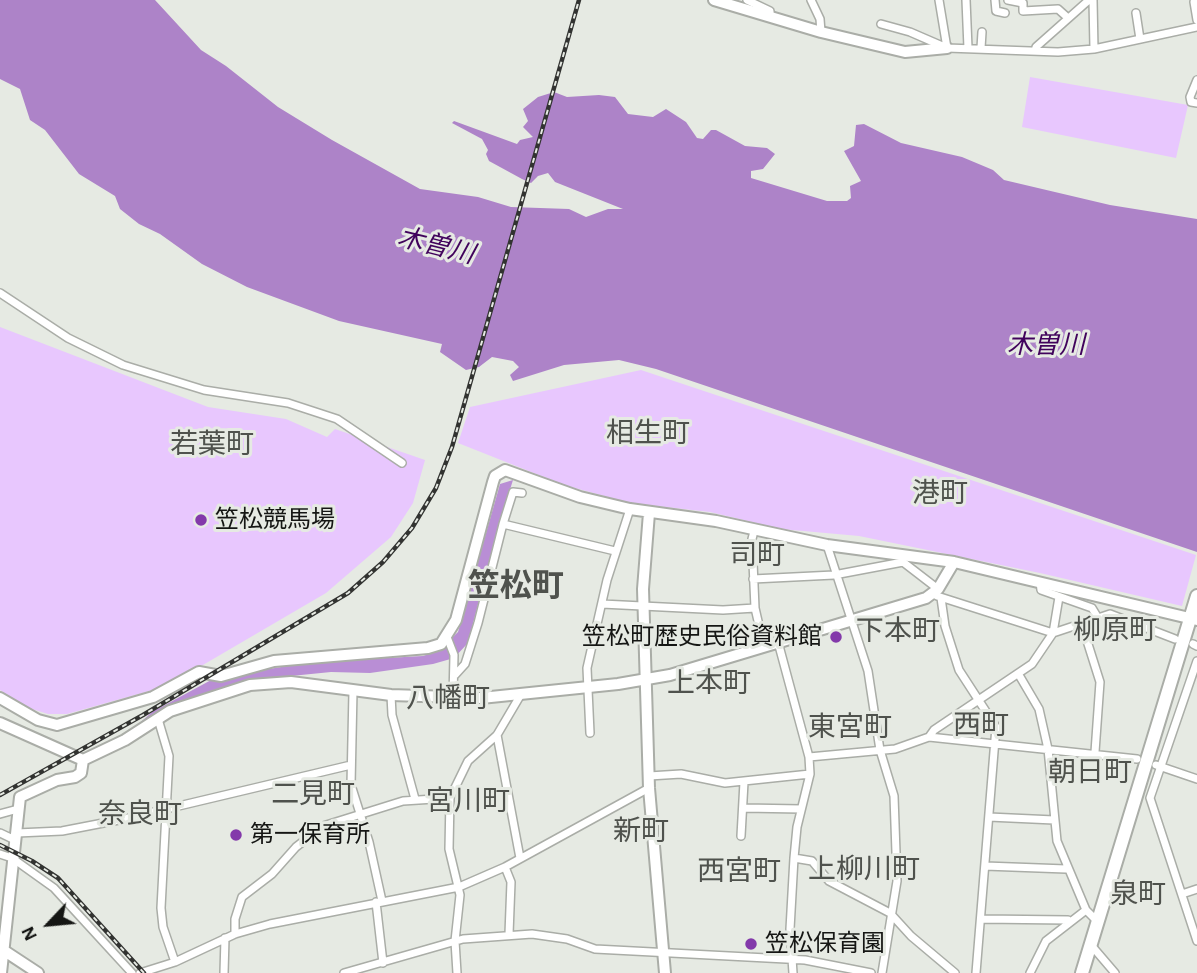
<!DOCTYPE html>
<html>
<head>
<meta charset="utf-8">
<style>
	body { margin:0 }
	#map { position:relative; width:1197px; height:973px; overflow:hidden; background:#e6eae3; font-family:"Alegreya Sans",sans-serif }
	canvas { display:block }
	.north { position:absolute; left:14px; top:889px; width:70px; height:70px; -webkit-text-stroke:5px #e6eae3; paint-order:stroke; rotate:244deg; font-size:19px; font-weight:700; line-height:28px; text-align:center; color:#151614 }
	.north::after { content:''; display:block; margin:auto; width:24px; height:32px; background:#151614; clip-path:polygon(50% 0,100% 100%,50% 72%,0 100%) }
</style>
</head>
<body>
<div id="map">
<canvas width="1197" height="973"></canvas>
<div class="north">N</div>
</div>
<script>
const context = document.querySelector('canvas').getContext('2d');
context.lineJoin = 'round';
function fill(path, color) {
  context.fillStyle = color;
  context.fill(path, 'evenodd');
}
function poly(rows) {
  const path = new Path2D();
  for (const r of rows) {
    path.moveTo(r[0], r[1]);
    for (let i = 2; i < r.length; i += 2) path.lineTo(r[i], r[i + 1]);
  }
  return path;
}
function trace(path, color, width, dash) {
  context.strokeStyle = color;
  context.lineWidth = width;
  context.lineCap = dash ? 'butt' : 'round';
  context.setLineDash(dash || []);
  context.stroke(path);
}
function label(font, color, halo, rows, align = 'center') {
  context.font = font + ' "Alegreya Sans","Noto Sans JP",sans-serif';
  context.lineWidth = 6;
  context.setLineDash([]);
  context.textBaseline = 'middle';
  context.strokeStyle = halo;
  context.fillStyle = color;
  for (const [text, x, y, turn = 0] of rows) {
    context.save();
    context.translate(x, y);
    context.rotate((+turn || 0) * Math.PI / 180);
    context.textAlign = isNaN(turn) ? turn : align;
    if (halo) context.strokeText(text, 0, 0);
    context.fillText(text, 0, 0);
    context.restore();
  }
}
fill(poly([
	[1030,77,1188,105,1176,158,1022,127],
	[0,327,208,407,286,419,327,437,335,429,425,460,413,503,391,537,326,593,167,686,67,714,48,714,29,708,0,690],
	[641,370,1196,555,1182,606,1040,573,859,536,781,529,710,512,630,503,564,485,458,443,470,407]
]), '#e8c7fe');
fill(poly([
	[513,480,497,531,468,643,454,658,433,664,370,673,331,672,251,680,132,730,152,712,213,679,224,680,244,673,312,662,423,656,438,651,458,632,500,484]
]), '#b98ed5');
fill(poly([
	[0,0,155,0,201,50,226,66,278,107,332,140,420,189,478,197,511,207,569,209,586,217,608,209,623,209,555,182,548,173,538,176,531,183,522,179,489,161,486,154,488,150,482,139,452,123,454,121,517,144,520,140,533,137,523,127,528,121,523,109,538,97,554,92,567,97,599,95,615,97,628,114,653,117,666,109,686,122,697,138,703,139,711,130,716,130,745,146,767,148,775,154,763,169,751,171,751,178,827,201,847,201,851,198,850,186,861,181,844,151,854,146,856,125,864,124,901,143,962,157,993,170,1004,180,1110,205,1197,219,1197,552,656,369,619,360,564,365,513,381,510,375,519,367,513,361,492,357,479,367,466,370,440,352,442,344,339,321,247,287,202,264,160,234,139,224,120,209,115,196,79,174,45,130,30,120,20,89,0,79]
]), '#ad83c8');
const street = poly([
	[747,0,770,11,770,16],
	[811,0,820,19,821,32],
	[939,0,947,48],
	[966,0,968,48],
	[995,0,996,11,1005,13],
	[1008,0,1023,3,1023,11,1058,9,1068,18],
	[1093,0,1094,49],
	[1197,2,1194,2,1197,20],
	[1136,13,1140,39],
	[881,24,910,32,947,48,1058,52,1094,49,1197,27],
	[981,48,982,32],
	[1036,51,1036,47,1089,0],
	[1197,80,1190,97,1191,102,1197,103],
	[0,293,68,338,123,365,204,390,288,403,337,419,402,463],
	[522,493,513,492,503,524,615,551],
	[754,531,752,539,755,608,764,647],
	[827,545,868,671,880,750,894,796,897,881,882,973],
	[753,579,834,575,903,562,938,589],
	[1040,582,1041,590,1092,608,1098,618],
	[937,596,1053,633,1110,614,1175,639],
	[941,598,945,626,959,670,996,727,976,973],
	[602,604,723,610,755,608],
	[1082,625,1100,682,1095,752],
	[447,637,454,655,453,697],
	[778,642,809,757,810,774,797,827,794,858,790,929,793,973],
	[1193,644,1197,646],
	[1197,661,1150,798,1197,941],
	[455,675,465,664,478,623,503,524],
	[1019,675,1039,709,1048,749,1057,841,1086,910,1098,922],
	[353,691,351,785,369,842,382,901],
	[391,695,392,715,415,799],
	[158,719,169,756,161,908,163,927,175,962],
	[590,733,587,668,607,580,630,509],
	[497,735,520,858],
	[929,737,934,730,1032,664,1053,633,1059,597],
	[809,757,895,749,929,737,1137,759],
	[1156,765,1197,779],
	[649,776,681,774,725,783,810,774],
	[744,808,801,809],
	[0,814,18,809],
	[989,817,1054,820],
	[0,833,15,840],
	[17,833,62,831,124,819,351,765],
	[741,836,744,782],
	[0,854,12,858,54,888,132,973],
	[794,858,812,861,829,881,890,913,911,936,955,973],
	[985,866,1066,869],
	[505,867,511,882,509,934],
	[1182,894,1197,889],
	[376,902,383,963],
	[981,919,1068,920],
	[235,934,235,919,242,897,272,874,296,847,323,826,403,801,450,798],
	[1091,945,1115,973],
	[140,973,175,962,235,934,270,924,459,887,505,867,649,788],
	[224,973,225,938],
	[344,973,463,939,532,934,567,939,595,949,805,960,871,973],
	[457,973,455,941,460,895,449,849,450,798,468,761,497,735,520,696],
	[1030,973,1046,941,1086,910]
]);
const secondary = poly([
	[714,0,821,32,905,52,947,48],
	[649,513,643,589,649,788,665,973],
	[0,698,38,720,57,725,153,697,199,672,221,676,274,661,428,648,441,644,456,620,493,482,495,476,505,470,580,497,630,509,716,521,827,545,954,562,1197,620],
	[0,723,83,760,125,740,170,711,250,685,291,682,391,695,481,698,618,684,670,675,926,598,938,589,954,562],
	[0,948,38,973],
	[1,973,20,797,57,780,75,777,81,773,83,760]
]);
const primary = poly([
	[1082,973,1197,596]
]);
trace(street, '#aaada7', 10);
trace(secondary, '#aaada7', 14);
trace(primary, '#aaada7', 16);
trace(street, '#fff', 7);
trace(secondary, '#fff', 10);
trace(primary, '#fff', 12);
const rail = poly([
	[0,795,143,715,348,593,383,562,412,528,436,488,452,447,579,0],
	[0,845,32,861,58,878,144,973]
]);
trace(rail, '#323331', 4.5);
trace(rail, '#e6eae3', 2, [5]);
for (const [x, y, r, color] of [
	[201,520,7,"#8339aa"],
	[836,637,7,"#8339aa"],
	[236,835,7,"#8339aa"],
	[751,944,7,"#8339aa"]
]) {
  const dot = new Path2D();
  dot.arc(x, y, r, 0, 2 * Math.PI);
  context.fillStyle = color;
  context.fill(dot);
  trace(dot, '#e6eae3', 2.5);
}
label('24px', '#151614', '#e6eae3', [
	["笠松競馬場",215,520],
	["笠松町歴史民俗資料館",822,637,"right"],
	["第一保育所",250,835],
	["笠松保育園",765,944]
], 'left');
label('italic 26px', '#41035c', '#e6eae3', [
	["木曽川",436,246,14],
	["木曽川",1046,345]
]);
label('28px', '#4f524d', '#e6eae3', [
	["相生町",648,434],
	["若葉町",212,445],
	["港町",940,494],
	["司町",757,556],
	["柳原町",1115,631],
	["下本町",898,632],
	["上本町",709,684],
	["八幡町",448,699],
	["西町",981,726],
	["東宮町",850,728],
	["朝日町",1090,773],
	["二見町",313,795],
	["宮川町",468,802],
	["奈良町",140,815],
	["新町",641,832],
	["上柳川町",864,870],
	["西宮町",739,872],
	["泉町",1138,895]
]);
label('bold 32px', '#4f524d', '#e6eae3', [
	["笠松町",516,586]
]);
</script>
</body>
</html>
